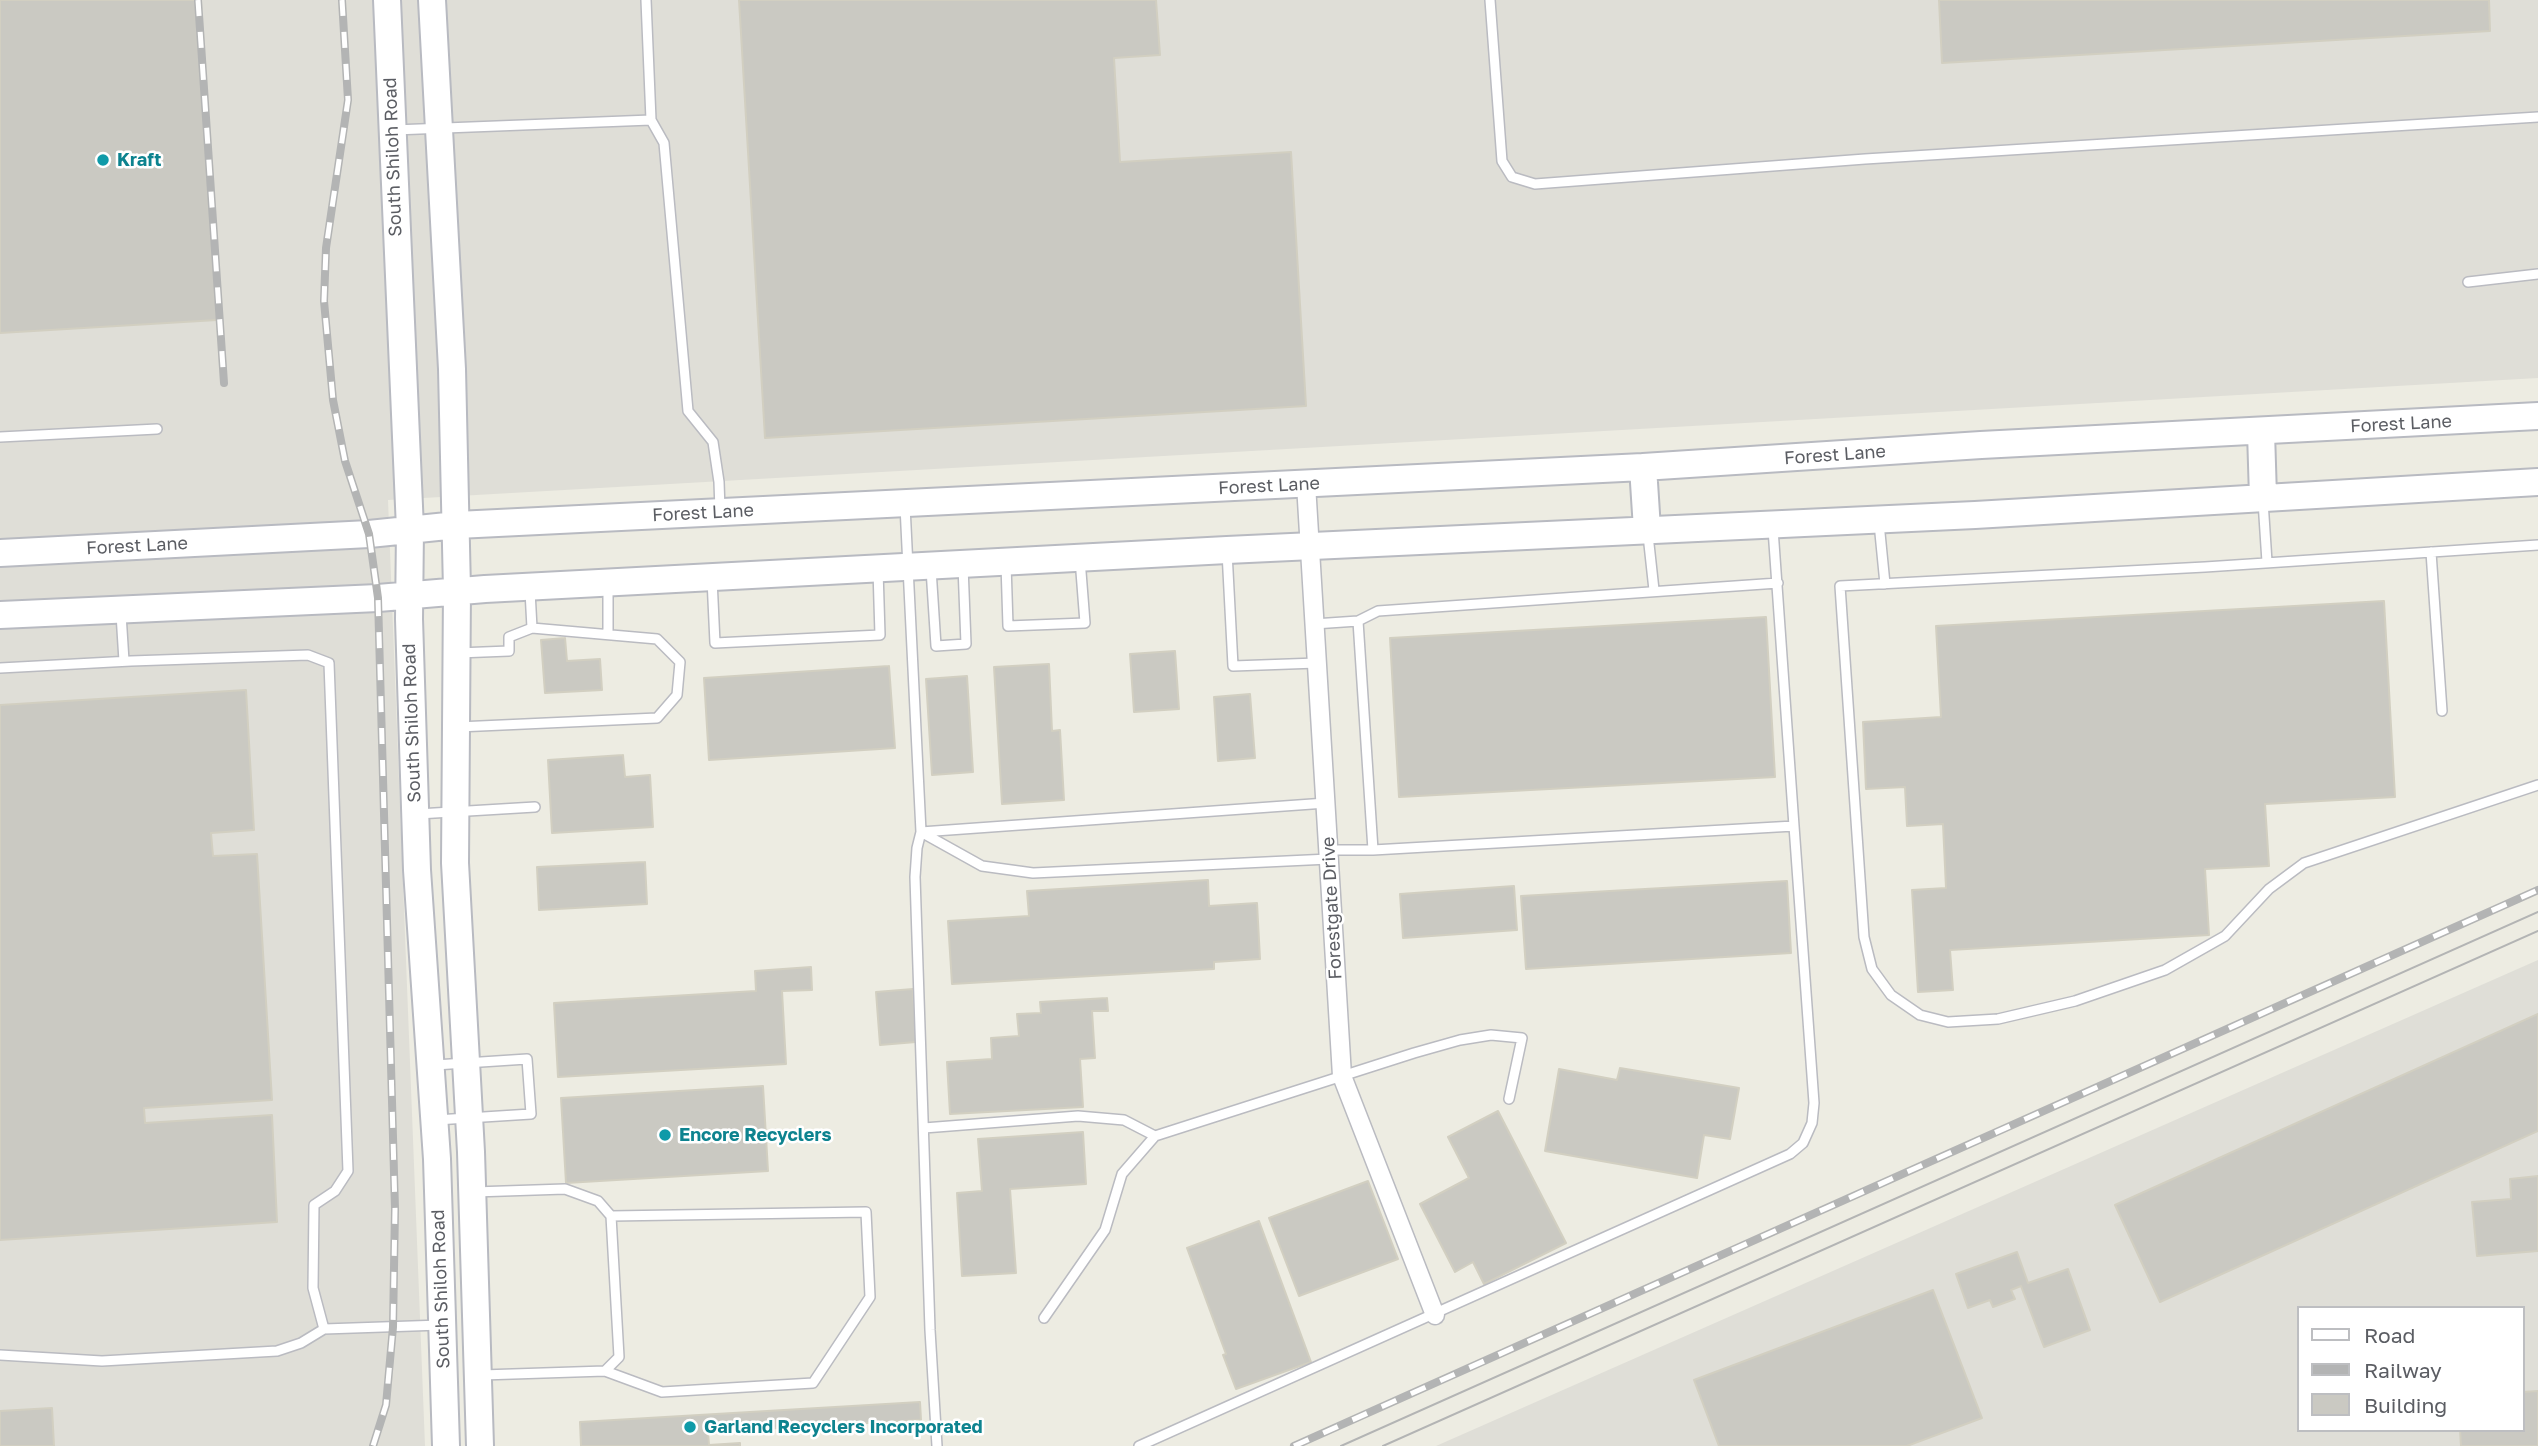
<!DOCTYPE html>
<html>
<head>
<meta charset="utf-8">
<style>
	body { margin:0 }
	#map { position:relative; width:2538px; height:1446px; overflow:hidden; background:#edece2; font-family:"Golos Text",sans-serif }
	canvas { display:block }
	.legend { position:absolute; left:2297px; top:1306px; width:228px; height:126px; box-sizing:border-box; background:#fff; border:2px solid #bdbec1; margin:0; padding:9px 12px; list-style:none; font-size:21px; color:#5b5d63 }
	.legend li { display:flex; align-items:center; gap:14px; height:35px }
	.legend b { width:35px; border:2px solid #bdbec1 }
</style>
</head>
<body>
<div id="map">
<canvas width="2538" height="1446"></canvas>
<ul class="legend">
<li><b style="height:9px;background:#fff"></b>Road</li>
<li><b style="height:9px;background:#b3b4b4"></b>Railway</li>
<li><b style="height:19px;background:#cac9c2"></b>Building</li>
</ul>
</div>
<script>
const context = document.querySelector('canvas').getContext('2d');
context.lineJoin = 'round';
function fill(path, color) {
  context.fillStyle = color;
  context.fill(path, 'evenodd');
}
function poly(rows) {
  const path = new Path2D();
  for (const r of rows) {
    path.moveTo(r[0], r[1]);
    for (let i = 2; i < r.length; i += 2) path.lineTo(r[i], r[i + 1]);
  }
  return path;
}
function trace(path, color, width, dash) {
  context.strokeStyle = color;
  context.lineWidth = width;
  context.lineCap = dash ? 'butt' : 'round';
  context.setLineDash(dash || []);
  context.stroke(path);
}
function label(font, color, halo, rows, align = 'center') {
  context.font = font + ' "Golos Text",sans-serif';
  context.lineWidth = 5;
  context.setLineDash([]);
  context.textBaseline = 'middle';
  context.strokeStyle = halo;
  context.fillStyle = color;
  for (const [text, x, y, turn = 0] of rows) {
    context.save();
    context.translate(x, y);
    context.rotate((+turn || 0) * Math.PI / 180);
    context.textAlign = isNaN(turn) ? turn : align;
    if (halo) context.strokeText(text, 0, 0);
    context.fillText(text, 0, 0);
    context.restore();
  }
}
fill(poly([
	[0,0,2538,0,2538,378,388,500,425,1446,0,1446],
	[2538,960,2538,1446,1436,1446],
	[2298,1308,2522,1308,2522,1430,2298,1430]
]), '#dfded7');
const building = poly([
	[0,0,196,0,217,320,0,333,0,0],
	[739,0,1156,0,1160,55,1114,58,1120,162,1291,152,1306,406,765,438,739,0],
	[1939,0,2489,0,2490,31,1942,63,1939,0],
	[2384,601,2395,797,2265,804,2269,866,2205,869,2209,935,1950,950,1953,990,1918,992,1912,890,1946,888,1943,824,1907,826,1905,787,1866,789,1863,722,1941,717,1936,626,2384,601],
	[1766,617,1775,777,1399,797,1390,638,1766,617],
	[565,638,567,661,600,659,602,690,545,693,541,640,565,638],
	[1175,651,1179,709,1134,712,1130,654,1175,651],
	[1049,664,1052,731,1060,730,1064,800,1002,804,994,667,1049,664],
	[889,666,895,748,709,760,704,678,889,666],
	[967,676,973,772,932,775,926,679,967,676],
	[246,690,254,830,211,833,213,856,257,854,272,1100,144,1108,145,1123,272,1115,277,1222,0,1240,0,705,246,690],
	[1250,694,1255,758,1218,761,1214,697,1250,694],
	[623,755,625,777,650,775,653,827,552,833,548,760,623,755],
	[645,862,647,904,539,910,537,867,645,862],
	[1208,880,1209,906,1257,903,1260,959,1214,962,1214,969,952,984,948,921,1029,916,1027,891,1208,880],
	[1787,881,1791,953,1526,969,1521,896,1787,881],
	[1514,886,1517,930,1403,938,1400,894,1514,886],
	[811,967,812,990,782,991,786,1064,558,1077,554,1003,756,991,755,971,811,967],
	[913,989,916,1042,880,1045,876,992,913,989],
	[1107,998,1108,1011,1092,1011,1095,1058,1080,1059,1083,1107,950,1114,947,1062,992,1059,991,1038,1019,1036,1017,1014,1041,1013,1040,1002,1107,998],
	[2538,1014,2538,1131,2160,1302,2115,1205,2538,1014],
	[1620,1068,1739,1088,1730,1139,1704,1135,1697,1178,1545,1151,1559,1069,1617,1080,1620,1068],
	[763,1086,768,1171,566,1183,561,1098,763,1086],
	[1498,1111,1566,1243,1484,1284,1473,1262,1455,1272,1420,1204,1469,1178,1448,1137,1498,1111],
	[1083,1132,1086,1184,1010,1189,1016,1273,962,1276,957,1193,982,1191,978,1139,1083,1132],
	[2538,1176,2538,1251,2477,1256,2472,1202,2511,1199,2510,1179,2538,1176],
	[1368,1181,1398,1259,1299,1296,1269,1218,1368,1181],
	[1259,1221,1311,1362,1236,1389,1223,1355,1226,1354,1187,1248,1259,1221],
	[2017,1252,2028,1283,2068,1269,2090,1330,2044,1347,2021,1286,2011,1290,2015,1299,1993,1307,1990,1300,1968,1308,1956,1274,2017,1252],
	[1933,1290,1982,1418,1907,1446,1719,1446,1694,1380,1933,1290],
	[2538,1391,2538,1446,2461,1446,2460,1430,2522,1430,2522,1392,2538,1391],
	[920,1402,921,1420,708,1432,709,1445,740,1443,740,1446,581,1446,580,1422,920,1402],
	[52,1408,54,1446,0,1446,0,1411,52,1408]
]);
fill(building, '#cac9c2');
trace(building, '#d2cfc1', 2);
const lane = poly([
	[646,0,651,120],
	[1490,0,1502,161,1512,177,1535,184,1865,159,2538,117],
	[394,130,651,120,664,143,688,411,713,442,719,482,720,510],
	[2468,282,2538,274],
	[0,437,157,429],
	[2263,501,2267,562],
	[905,506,921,832,1326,803],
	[1879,523,1885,584],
	[1648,535,1654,590],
	[2538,545,2205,567,1840,586,1864,937,1872,969,1891,995,1920,1015,1948,1022,1998,1019,2075,1001,2165,970,2225,936,2269,889,2304,863,2538,785],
	[1227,552,1233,666,1317,663],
	[2431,552,2442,711],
	[1006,564,1008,626,1085,623,1080,559],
	[931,569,936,646,966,644,963,566],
	[712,579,715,643,880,635,878,570],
	[608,586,608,634],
	[530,591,532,628],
	[121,614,124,661],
	[1358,621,1373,850],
	[1314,624,1358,621,1378,611,1778,583],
	[458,653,509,651,509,637,532,628,657,639,680,662,677,695,657,718,458,727],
	[0,668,131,661,308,655,329,663,348,1171,335,1191,314,1205,313,1288,324,1329],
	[418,814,535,807],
	[1329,850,1373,850,1794,826,1773,529],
	[435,1065,527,1059,531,1114,436,1120],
	[924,1128,1078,1116,1124,1120,1155,1136],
	[474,1192,565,1189,598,1201,611,1216,619,1357,605,1371,482,1375],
	[1044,1318,1105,1230,1122,1174,1155,1136,1414,1053,1460,1040,1491,1035,1522,1038,1509,1099],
	[0,1355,102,1361,277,1351,301,1343,324,1329,441,1325],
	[605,1371,662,1392,813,1383,870,1297,866,1212,611,1216],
	[937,1446,930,1330,915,877,917,848,921,832,982,866,1033,873,1329,859],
	[1139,1446,1790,1154,1803,1143,1812,1123,1814,1103,1794,826]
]);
const street = poly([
	[1306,484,1342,1076,1435,1315]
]);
const secondary = poly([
	[387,0,410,529,409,619,417,870,437,1159,446,1446],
	[432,0,452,369,457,590,455,863,471,1152,480,1446],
	[2261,432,2263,497],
	[1643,467,1647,529],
	[0,553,369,534,457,525,1643,467,1981,445,2538,416],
	[0,615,378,598,485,589,1227,550,1975,515,2538,482]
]);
trace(lane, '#babbc1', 12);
trace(street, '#babbc1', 21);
trace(secondary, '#b8bac1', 30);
trace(lane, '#fff', 9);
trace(street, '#fff', 18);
trace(secondary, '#fff', 26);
trace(poly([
	[1341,1446,2538,912],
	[1383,1446,2538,931]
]), '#b3b4b4', 2);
const rail = poly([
	[198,0,224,383],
	[342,0,348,100,326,248,324,301,333,400,345,461,369,534,378,598,395,1209,393,1327,386,1405,373,1446],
	[1294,1446,2538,890]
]);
trace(rail, '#b3b4b4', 8);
trace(rail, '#fff', 5, [16]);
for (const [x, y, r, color] of [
	[103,160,7,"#0f9aa8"],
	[665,1135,7,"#0f9aa8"],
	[690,1427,7,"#0f9aa8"]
]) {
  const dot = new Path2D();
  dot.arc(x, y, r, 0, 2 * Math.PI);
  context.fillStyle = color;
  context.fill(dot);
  trace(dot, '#fff', 2.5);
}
label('18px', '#5b5d63', '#fff', [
	["South Shiloh Road",393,157,-92],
	["Forest Lane",2401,424,-3],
	["Forest Lane",1835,455,-4],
	["Forest Lane",1269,486,-3],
	["Forest Lane",703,513,-3],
	["Forest Lane",137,546,-3],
	["South Shiloh Road",412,723,-92],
	["Forestgate Drive",1332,908,-93],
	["South Shiloh Road",441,1289,-92]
]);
label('bold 18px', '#0d838f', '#fff', [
	["Kraft",117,160],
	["Encore Recyclers",679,1135],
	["Garland Recyclers Incorporated",704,1427]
], 'left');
</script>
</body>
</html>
